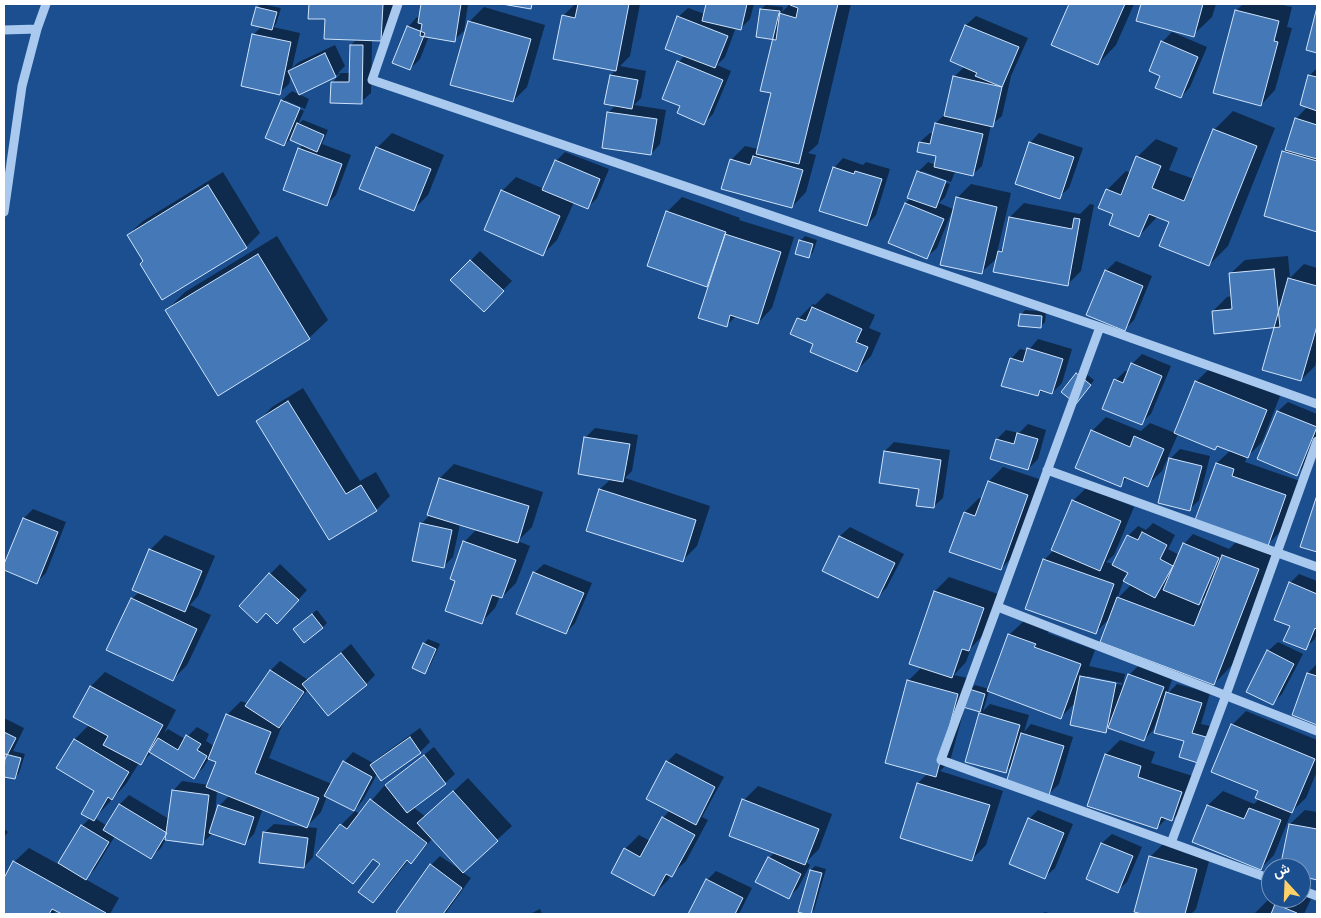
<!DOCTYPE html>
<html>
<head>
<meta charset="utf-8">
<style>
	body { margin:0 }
	#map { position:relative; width:1321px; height:918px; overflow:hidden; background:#1b4f8f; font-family:Ubuntu,Vazirmatn,sans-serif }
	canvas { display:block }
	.frame { position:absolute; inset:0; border:5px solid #fff; pointer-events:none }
	.north { position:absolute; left:1261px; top:858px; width:50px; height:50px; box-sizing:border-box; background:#1b4f8f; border:1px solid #7695bc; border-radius:50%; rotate:340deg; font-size:14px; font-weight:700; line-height:20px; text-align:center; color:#fff }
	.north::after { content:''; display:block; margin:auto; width:18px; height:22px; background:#ffd166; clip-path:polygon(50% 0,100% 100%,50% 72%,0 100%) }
</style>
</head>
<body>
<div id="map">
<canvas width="1321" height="918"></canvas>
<div class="frame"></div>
<div class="north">ش</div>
</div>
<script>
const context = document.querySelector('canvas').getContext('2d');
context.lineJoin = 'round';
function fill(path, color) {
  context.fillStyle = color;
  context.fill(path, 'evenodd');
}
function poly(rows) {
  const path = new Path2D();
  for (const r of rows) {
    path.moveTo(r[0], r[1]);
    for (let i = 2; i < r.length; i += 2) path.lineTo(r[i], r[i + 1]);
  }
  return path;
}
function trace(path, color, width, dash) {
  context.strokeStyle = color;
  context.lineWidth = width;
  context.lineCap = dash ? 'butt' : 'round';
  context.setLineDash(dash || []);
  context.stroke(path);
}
fill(poly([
	[261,4,281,8,276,24,273,27,300,33,292,68,299,62,335,45,345,66,338,73,350,73,351,45,357,39,326,18,309,17,310,4,396,4,395,26,381,40,372,40,371,93,361,102,332,83,341,73,299,93,291,75,289,84,279,93,253,35,262,26,257,8],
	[422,4,468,4,464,31,454,40,429,36,420,59,410,69,408,27,417,17,420,18],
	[575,4,640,4,630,56,620,66,646,71,641,98,634,105,666,110,660,144,651,154,608,113,616,105,611,75,616,70,563,16],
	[707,4,754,4,750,19,741,28,736,27,725,57,717,65,731,71,713,114,704,123,682,106,679,62,685,55,678,17,688,8,705,14],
	[790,4,851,4,818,144,808,153,816,155,806,192,792,207,731,160,745,146,758,149,772,93,774,38,761,9,766,5,783,7,782,12],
	[1071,4,1134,4,1116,45,1098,64,1053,44],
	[1143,4,1216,4,1212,17,1193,35,1138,20],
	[1243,4,1278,4,1292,7,1287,27,1292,28,1275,90,1261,105,1236,11],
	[484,7,545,25,527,87,513,101,469,22],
	[976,16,1028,38,1011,76,1002,116,991,125,982,166,972,175,955,171,951,182,922,171,922,174,950,184,945,197,939,203,953,209,937,248,927,257,890,242,906,203,911,198,918,172,928,162,935,165,938,155,920,142,930,133,933,134,936,123,945,114,954,77,965,66,951,61,966,25],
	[1172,32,1207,47,1190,87,1181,97,1162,75,1162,42],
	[1317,68,1317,231,1265,215,1283,152,1287,149,1296,119,1308,106,1310,75],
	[292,91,309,99,305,109,285,100,285,103,304,111,298,124,303,120,328,130,322,144,351,155,336,195,327,204,299,149,303,145,294,135,284,145,266,138,282,100],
	[1233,111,1275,128,1228,246,1209,265,1170,221,1157,217,1139,236,1114,214,1107,190,1126,171,1131,173,1137,157,1156,139,1178,148,1169,170,1194,179,1214,130],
	[392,133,444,155,428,195,414,209,361,188,378,147],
	[1039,133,1083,148,1069,188,1059,197,1030,143],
	[565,152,609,169,597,198,587,208,574,202,557,240,543,254,502,191,516,177,544,189,556,161],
	[843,158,863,165,866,162,890,169,876,215,867,225,834,168],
	[223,172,260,233,246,247,128,235,143,221],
	[971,184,1011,193,997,253,1004,247,1010,217,1024,203,1080,214,1090,204,1094,205,1081,271,1067,285,998,257,982,272,957,198],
	[682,197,740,218,739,220,794,237,772,308,758,323,736,316,726,326,711,281,707,286,667,212],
	[277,236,328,320,309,338,167,310,185,292],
	[805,236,817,240,813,252,809,257,800,241],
	[480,251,512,281,493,300,452,280],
	[1288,256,1290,278,1304,264,1317,268,1317,358,1315,366,1301,380,1275,326,1213,311,1227,297,1233,296,1230,274,1245,260],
	[1116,261,1152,276,1134,320,1125,329,1106,271],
	[827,293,875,315,869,328,881,333,871,356,856,371,814,344,792,334,799,318,813,304,815,305],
	[1025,310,1046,312,1045,322,1040,327,1021,315],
	[1038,339,1072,349,1062,383,1052,393,1043,390,1037,395,1011,359,1020,349,1028,351],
	[1142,354,1171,366,1151,414,1141,423,1116,380,1125,371,1129,372,1132,364],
	[1210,368,1280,396,1262,442,1247,457,1245,462,1300,481,1282,530,1266,546,1277,550,1232,665,1214,684,1110,618,1096,632,1044,560,1054,550,1073,501,1087,487,1134,507,1114,555,1106,562,1113,564,1128,536,1138,526,1146,530,1153,523,1175,535,1168,549,1179,555,1184,544,1193,534,1229,549,1242,536,1197,520,1217,463,1231,450,1218,445,1215,448,1178,434,1162,471,1147,485,1128,477,1120,485,1092,431,1106,417,1141,431,1150,423,1175,433,1196,382],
	[1127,571,1129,573,1132,584,1117,599],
	[1207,595,1204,605,1199,603],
	[1081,370,1094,380,1081,398,1077,374],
	[303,388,360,481,376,472,390,496,376,510,330,538,258,422,272,407],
	[1288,402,1317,414,1317,438,1306,465,1296,474,1259,458,1278,411],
	[1028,424,1046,430,1038,459,1028,469,997,439,1006,430,1019,433],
	[595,428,638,435,632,471,625,478,710,506,697,546,682,561,587,530,600,489,611,479,586,437],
	[894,442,950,450,943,498,933,507,920,488,885,451],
	[1180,449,1210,456,1199,500,1190,509,1171,458],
	[454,464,543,492,532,527,518,541,530,546,516,583,502,597,500,596,495,608,481,623,457,580,464,542,477,529,460,524,453,557,444,566,421,524,430,515,440,478],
	[1003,467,1042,480,1015,554,1001,569,965,512,979,498,982,499,989,481],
	[1317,498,1317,551,1301,546],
	[33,509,66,522,46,573,37,582,4,569,24,518],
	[850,527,904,554,887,587,878,597,824,570,840,536],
	[165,535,215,556,198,596,190,605,211,615,187,665,172,680,132,599,139,592,150,550],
	[280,564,307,590,287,612,266,612,240,606],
	[544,564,592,583,575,623,566,633,534,573],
	[1299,574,1317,581,1317,633,1315,639,1305,648,1291,625,1290,583],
	[949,577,998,594,983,635,971,648,966,662,954,675,972,679,969,691,975,685,989,689,1009,635,1024,621,1049,630,1048,633,1095,650,1089,666,1125,674,1121,694,1122,694,1129,675,1139,665,1173,677,1167,694,1177,684,1210,693,1201,724,1214,727,1207,752,1185,741,1158,717,1153,730,1144,740,1110,727,1105,732,1076,702,1061,717,989,691,983,711,990,704,1029,715,1024,732,1031,724,1073,737,1059,784,1049,794,1013,764,1005,772,966,761,980,713,982,711,965,706,950,761,940,771,1003,791,986,845,972,859,901,837,918,783,928,773,908,681,922,667,935,591],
	[1087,676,1122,683,1122,685,1087,678],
	[317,610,327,623,322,628,299,624],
	[428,639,440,644,429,668,424,673,424,644],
	[1278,642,1303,654,1282,694,1272,704,1268,651],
	[351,644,375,675,366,684,308,689,283,723,269,758,332,784,344,762,353,752,373,763,381,756,420,728,430,742,420,752,381,779,377,774,363,800,355,810,327,796,321,812,307,826,263,808,254,834,245,843,212,834,202,843,166,839,161,848,151,857,115,836,95,869,85,879,119,898,110,914,60,914,62,913,57,910,54,914,4,914,4,881,14,862,29,848,58,864,82,826,90,818,96,791,75,739,90,724,91,686,105,672,176,710,164,733,168,729,185,739,197,727,209,734,206,741,214,746,227,715,241,701,248,704,271,670,280,661,308,680],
	[152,752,193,777,203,768,209,758,218,761,209,785,182,781,173,791,169,819,129,795,120,804,107,826,95,818,126,784,139,763,140,764],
	[217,790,230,795,219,806,215,817],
	[1317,664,1317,722,1293,715,1308,673],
	[1246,711,1317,740,1317,771,1306,798,1292,811,1274,855,1260,869,1193,842,1208,805,1223,791,1254,804,1259,799,1259,790,1232,725],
	[4,718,24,728,13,751,25,754,19,773,15,778,4,775,5,764,4,765],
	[1120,740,1155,752,1151,763,1196,777,1186,805,1172,820,1167,818,1157,828,1089,805,1106,754],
	[434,747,455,774,445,783,413,807,426,817,468,778,512,826,462,872,471,878,445,914,401,914,398,912,431,865,440,856,462,871,433,838,411,862,409,860,387,887,373,902,381,864,374,859,353,882,341,825,355,811,360,814,385,785],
	[676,753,724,777,702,817,708,820,686,861,671,875,668,880,654,894,625,849,639,835,650,841,663,818,670,810,667,762],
	[758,786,832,814,819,849,806,862,810,865,798,888,789,897,769,858,775,852,744,800],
	[1038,810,1073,824,1055,868,1045,877,1029,819],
	[1305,810,1317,812,1317,878,1301,875,1301,868,1281,868,1290,824],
	[274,824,317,828,313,857,304,867,264,833],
	[4,829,8,832,4,837],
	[1112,834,1142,847,1127,882,1117,891,1087,879,1102,843],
	[1165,842,1211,854,1196,909,1191,914,1147,914,1136,911,1151,856],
	[815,866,826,869,814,910,809,914,799,911,811,870],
	[716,871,752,888,739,914,690,914,707,880],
	[1301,895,1311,899,1304,914,1254,914,1268,900,1277,904,1283,898,1301,898],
	[540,909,542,914,530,914],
	[1045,912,1052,914,1042,914]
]), '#0007');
const building = poly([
	[309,4,383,4,381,41,324,39,325,19,308,19,309,4],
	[421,4,461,4,455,42,420,36,422,24,418,23,421,4],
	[502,4,532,4,531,9,502,4],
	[578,4,629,4,616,71,553,59,562,15,575,18,578,4],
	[706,4,747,4,741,30,702,21,706,4],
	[790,4,838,4,799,164,756,154,771,93,760,91,779,13,796,18,798,8,790,5,790,4],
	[1069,4,1125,4,1098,65,1051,45,1069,4],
	[1141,4,1203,4,1194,37,1136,21,1141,4],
	[256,7,277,12,272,30,251,25,256,7],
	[1317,7,1317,53,1306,50,1317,7],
	[760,9,780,11,776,40,756,37,760,9],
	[1235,10,1279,21,1274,41,1278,42,1261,106,1213,93,1235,10],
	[677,16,728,36,715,68,665,49,677,16],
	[468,21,531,39,513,102,450,85,468,21],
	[965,25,1019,47,1002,87,975,76,977,73,950,61,965,25],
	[407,26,425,33,410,70,392,63,407,26],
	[252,34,291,42,280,95,241,86,252,34],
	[1161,41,1198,57,1181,98,1155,88,1160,76,1149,71,1161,41],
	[350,45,363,45,362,104,330,103,331,82,349,82,350,45],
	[325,53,336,77,299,95,288,71,325,53],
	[677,61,723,80,704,125,677,113,680,106,662,99,677,61],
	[610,75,638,80,632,109,604,104,610,75],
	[1308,75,1317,77,1317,111,1300,105,1308,75],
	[953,76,1002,87,993,127,944,116,953,76],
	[281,100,300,108,284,146,265,138,281,100],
	[607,112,657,119,651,155,602,148,607,112],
	[1295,118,1317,125,1317,159,1285,150,1295,118],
	[297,123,324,135,317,152,290,140,297,123],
	[935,123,983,134,973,176,934,167,936,156,917,152,919,142,930,144,935,123],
	[1213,129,1257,146,1209,266,1159,246,1169,222,1149,214,1139,237,1109,225,1113,214,1098,208,1106,189,1121,195,1136,156,1161,166,1152,188,1184,201,1213,129],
	[1029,142,1074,157,1060,199,1015,184,1029,142],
	[376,147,431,169,414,211,359,189,376,147],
	[298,148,342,164,327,206,283,190,298,148],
	[1282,151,1317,161,1317,232,1264,216,1282,151],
	[753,156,803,170,792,208,721,189,730,159,750,165,753,156],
	[555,160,600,179,588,209,542,190,555,160],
	[833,167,854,174,855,171,882,179,867,226,819,211,833,167],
	[917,171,946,181,936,208,907,198,917,171],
	[208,185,247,248,162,300,140,264,143,261,127,235,208,185],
	[501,190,560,216,543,256,484,230,501,190],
	[956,197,997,207,982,274,940,265,956,197],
	[905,203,944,219,927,259,888,243,905,203],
	[666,211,726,232,707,287,647,266,666,211],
	[1009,217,1072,229,1074,218,1080,219,1068,286,993,272,998,251,1002,252,1009,217],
	[725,234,781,252,758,324,730,315,727,327,698,318,725,234],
	[799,240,813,244,809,258,795,254,799,240],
	[258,254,310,339,218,396,165,310,258,254],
	[470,260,504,291,484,312,450,280,470,260],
	[1274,269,1280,327,1214,334,1212,311,1232,309,1229,273,1274,269],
	[1105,270,1143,286,1125,331,1086,315,1105,270],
	[1288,278,1317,286,1317,326,1301,381,1262,370,1288,278],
	[812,307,862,329,856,342,868,347,857,372,810,352,813,344,790,334,797,318,806,321,812,307],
	[1020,314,1042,316,1041,328,1018,326,1020,314],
	[1027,348,1063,359,1052,394,1040,390,1038,396,1001,386,1010,358,1023,362,1027,348],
	[1131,363,1162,376,1142,425,1102,409,1114,379,1123,383,1131,363],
	[1076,373,1091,385,1076,404,1061,392,1076,373],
	[1195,381,1267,410,1248,458,1217,446,1215,450,1174,433,1195,381],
	[288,401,346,494,361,485,377,511,329,540,256,421,288,401],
	[1277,411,1317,427,1297,476,1257,459,1277,411],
	[1091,430,1130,447,1134,436,1164,449,1148,487,1124,477,1121,487,1075,468,1091,430],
	[1017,433,1038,439,1028,470,990,459,996,439,1014,444,1017,433],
	[584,437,630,444,623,482,578,474,584,437],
	[884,451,941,460,934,508,916,506,919,489,879,483,884,451],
	[1169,458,1202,466,1190,511,1158,503,1169,458],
	[1216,463,1234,469,1232,476,1286,495,1268,546,1195,520,1216,463],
	[439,478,529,506,518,543,427,515,439,478],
	[988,481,1028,495,1001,570,949,552,964,512,975,516,988,481],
	[599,489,696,520,683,562,586,531,599,489],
	[1317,495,1317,552,1300,547,1317,495],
	[1072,500,1121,521,1100,571,1051,550,1072,500],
	[23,518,58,532,37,584,4,570,4,564,23,518],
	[420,523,452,530,444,568,412,561,420,523],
	[1142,532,1167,545,1160,559,1173,566,1155,598,1123,581,1128,573,1112,565,1127,535,1138,540,1142,532],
	[839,536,895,563,878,598,822,571,839,536],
	[463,541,516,560,502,598,492,595,482,624,445,611,455,581,450,579,463,541],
	[1183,543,1219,558,1199,605,1163,590,1183,543],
	[149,549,202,571,185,612,132,590,149,549],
	[1222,555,1259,569,1214,685,1100,642,1117,597,1194,626,1222,555],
	[1043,559,1114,584,1096,634,1025,609,1043,559],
	[533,572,584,593,566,634,516,614,533,572],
	[269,573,299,600,277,624,266,613,257,623,239,606,269,573],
	[1289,582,1317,594,1317,630,1315,628,1306,650,1283,641,1290,626,1274,620,1289,582],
	[934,591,984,608,969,651,962,649,952,678,909,664,934,591],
	[131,598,197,629,173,681,106,650,131,598],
	[312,614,323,628,304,643,293,629,312,614],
	[1008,634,1036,644,1034,647,1081,664,1061,719,987,691,1008,634],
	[423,643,436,649,425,674,412,668,423,643],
	[1267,650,1294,664,1273,705,1246,692,1267,650],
	[341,653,367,685,328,716,302,684,341,653],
	[270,670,304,692,279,728,245,706,270,670],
	[1307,673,1317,676,1317,725,1292,715,1307,673],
	[1128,674,1164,687,1144,741,1108,728,1128,674],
	[1080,676,1116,683,1106,733,1070,725,1080,676],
	[907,680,958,694,936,777,885,763,907,680],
	[90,686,163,725,141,765,103,745,108,736,73,717,90,686],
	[969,689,985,694,980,712,963,707,969,689],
	[1166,692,1202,703,1192,733,1206,737,1198,763,1179,757,1184,741,1154,733,1166,692],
	[979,713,1020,725,1006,773,965,762,979,713],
	[226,714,271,732,255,773,319,798,307,828,206,787,216,762,208,759,226,714],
	[1231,724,1315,759,1292,813,1255,798,1258,791,1211,772,1231,724],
	[4,732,16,738,4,761,4,732],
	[1021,733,1064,746,1049,795,1006,783,1021,733],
	[186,735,201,744,197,750,207,756,194,779,149,752,158,738,178,750,186,735],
	[410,737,421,753,381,781,370,765,410,737],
	[74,739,129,772,112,800,108,797,94,821,81,814,94,791,56,768,74,739],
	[5,754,21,758,15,779,4,777,5,754],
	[1105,754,1141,766,1138,777,1182,792,1172,821,1161,817,1157,829,1087,806,1105,754],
	[424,755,446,784,407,813,385,785,424,755],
	[343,761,372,777,354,811,324,796,343,761],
	[666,761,715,787,696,825,646,799,666,761],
	[917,783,990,805,972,861,900,838,917,783],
	[172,790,209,795,203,845,165,840,172,790],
	[453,791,498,841,463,873,417,823,453,791],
	[370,799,427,843,411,864,407,860,373,903,358,892,380,864,373,859,353,884,316,855,340,824,347,829,370,799],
	[742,799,819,829,805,865,729,836,742,799],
	[119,804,167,833,151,859,103,830,119,804],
	[218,805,254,817,245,845,209,833,218,805],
	[1207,805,1244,819,1249,808,1281,820,1261,870,1192,842,1207,805],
	[662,817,695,835,672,877,666,874,654,896,611,873,624,848,640,857,662,817],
	[1028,818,1064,833,1045,879,1009,864,1028,818],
	[1289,824,1317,829,1317,880,1301,876,1301,868,1280,868,1289,824],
	[81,825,109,842,86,880,58,863,81,825],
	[263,832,308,838,304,868,259,863,263,832],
	[1101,843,1133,856,1118,893,1086,879,1101,843],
	[1149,856,1197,869,1185,914,1142,914,1134,912,1149,856],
	[768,857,801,874,789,899,755,882,768,857],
	[13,861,106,913,105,914,62,914,52,909,49,914,4,914,4,878,13,861],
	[430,864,462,888,443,914,399,914,396,912,430,864],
	[810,870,822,873,811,914,805,914,798,912,810,870],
	[706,879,743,898,735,914,688,914,706,879],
	[1275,904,1297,913,1297,914,1271,914,1275,904]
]);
fill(building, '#4478b7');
trace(building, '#cfe3fa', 1);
trace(poly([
	[398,4,372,80,1100,327,1317,404],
	[4,30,37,29],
	[4,212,22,86,37,29,46,4],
	[1100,327,941,760,1271,879],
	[1047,470,1317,567],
	[998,607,1317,731],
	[1171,843,1226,695,1317,441],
	[1301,890,1317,896]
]), '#a9c9ee', 9);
</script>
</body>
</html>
